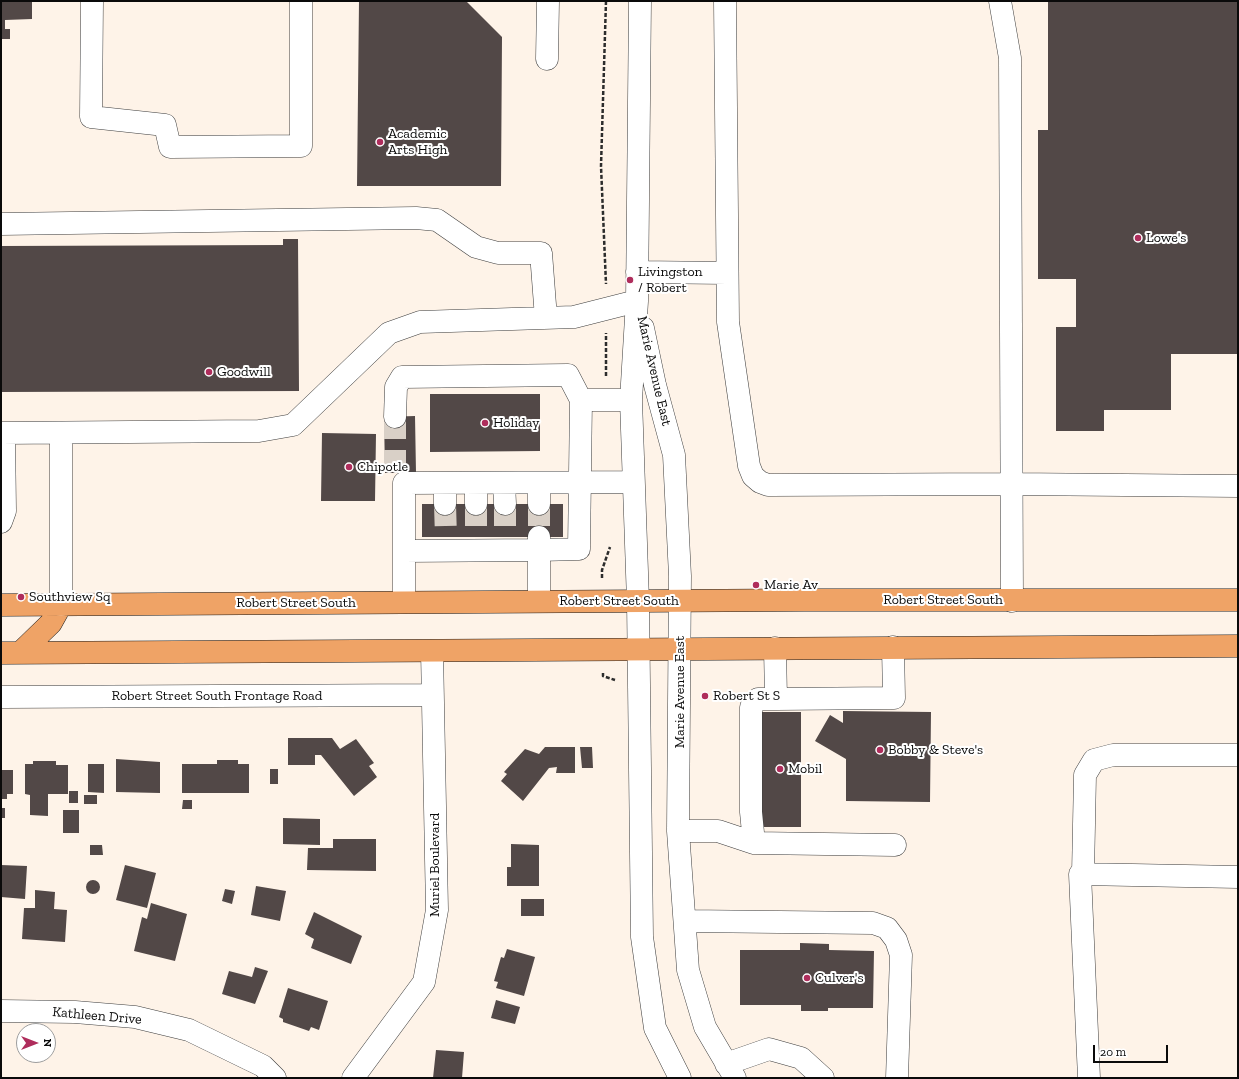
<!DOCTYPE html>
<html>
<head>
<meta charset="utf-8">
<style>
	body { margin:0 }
	#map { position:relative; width:1239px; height:1079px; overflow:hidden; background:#fef3e8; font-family:"Zilla Slab",serif }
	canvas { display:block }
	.frame { position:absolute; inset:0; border:2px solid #0a0a0a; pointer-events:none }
	.north { position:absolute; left:16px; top:1023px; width:40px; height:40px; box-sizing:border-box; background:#fff; border:1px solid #9d9d9d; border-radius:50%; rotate:90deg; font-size:11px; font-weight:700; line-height:16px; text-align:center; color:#0a0a0a }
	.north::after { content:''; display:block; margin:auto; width:14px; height:18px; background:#af2d5c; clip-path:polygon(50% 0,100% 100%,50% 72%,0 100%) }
	.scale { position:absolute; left:1093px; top:1045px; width:75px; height:18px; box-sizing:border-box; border:2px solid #0a0a0a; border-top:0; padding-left:5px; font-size:12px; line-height:14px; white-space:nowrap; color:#0a0a0a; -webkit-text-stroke:3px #fff; paint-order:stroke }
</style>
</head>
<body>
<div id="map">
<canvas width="1239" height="1079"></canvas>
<div class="frame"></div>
<div class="north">N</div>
<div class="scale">20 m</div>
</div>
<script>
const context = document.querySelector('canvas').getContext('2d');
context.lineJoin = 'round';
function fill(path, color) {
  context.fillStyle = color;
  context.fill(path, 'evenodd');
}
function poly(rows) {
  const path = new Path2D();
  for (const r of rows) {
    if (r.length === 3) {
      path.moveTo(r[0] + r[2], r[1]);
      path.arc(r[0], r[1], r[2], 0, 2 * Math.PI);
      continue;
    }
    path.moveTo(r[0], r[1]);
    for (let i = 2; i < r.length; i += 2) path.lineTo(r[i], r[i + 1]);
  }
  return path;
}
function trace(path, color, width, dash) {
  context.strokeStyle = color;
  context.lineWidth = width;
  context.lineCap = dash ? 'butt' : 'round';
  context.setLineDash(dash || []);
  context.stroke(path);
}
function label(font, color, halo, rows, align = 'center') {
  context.font = font + ' "Zilla Slab",serif';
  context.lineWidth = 4;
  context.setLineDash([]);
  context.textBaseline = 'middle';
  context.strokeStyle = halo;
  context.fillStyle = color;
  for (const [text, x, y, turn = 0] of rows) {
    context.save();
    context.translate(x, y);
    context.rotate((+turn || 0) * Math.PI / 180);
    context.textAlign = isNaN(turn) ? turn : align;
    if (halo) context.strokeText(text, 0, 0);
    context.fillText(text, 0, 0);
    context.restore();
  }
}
fill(poly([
	[1,1,32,1,32,19,5,20,5,29,10,29,10,39,1,39],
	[359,1,466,1,502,37,501,186,357,186],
	[1048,1,1238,1,1238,354,1171,354,1171,410,1104,410,1104,431,1056,431,1056,327,1076,327,1076,279,1038,279,1038,130,1048,130],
	[283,239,298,239,299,391,1,392,1,246,283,245],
	[430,394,540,394,540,451,430,452],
	[415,416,416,473,385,473,384,417],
	[322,433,376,434,375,501,321,501],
	[422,504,563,504,563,537,422,537],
	[843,711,931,712,930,802,846,801,846,759,815,741,830,715,843,723],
	[760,712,801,712,801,827,760,827],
	[288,738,332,738,340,749,356,739,374,763,369,766,377,777,354,796,321,755,315,755,315,765,288,765],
	[545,747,575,747,575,773,556,773,557,767,549,768,523,801,501,781,507,774,504,772,525,749,539,754],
	[580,747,592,747,593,768,582,768],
	[116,759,160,762,160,793,116,792],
	[217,760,238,760,238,764,249,764,249,793,182,793,182,764,217,764],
	[33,761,56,761,56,765,68,765,68,794,48,794,48,816,30,815,30,795,25,794,25,764,33,764],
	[88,764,104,764,104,793,88,792],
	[270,769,278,769,278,784,270,784],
	[1,770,13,770,13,794,7,794,7,799,1,799],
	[69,791,78,791,78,803,69,803],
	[84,795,97,795,97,804,84,804],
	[183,800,192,800,192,809,182,809],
	[1,808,5,808,5,818,1,818],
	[63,810,79,810,79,833,63,833],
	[283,818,320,819,320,845,283,844],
	[333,839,376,839,376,871,307,870,308,848,333,848],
	[511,844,539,845,539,886,507,886,507,867,511,867],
	[90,845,102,845,103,855,90,855],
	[1,865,27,866,25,899,1,897],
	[125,865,156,873,147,908,116,900],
	[93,887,7],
	[256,886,286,891,280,921,251,915],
	[225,889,235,891,232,904,222,901],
	[35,890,55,892,54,909,67,910,65,942,22,939,24,908,35,908],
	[521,899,544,899,544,916,521,916],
	[151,903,187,914,175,961,134,951,142,917,147,919],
	[314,912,362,936,351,964,311,948,314,939,305,934],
	[800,943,829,944,829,950,874,951,873,1008,828,1008,828,1011,801,1011,801,1005,740,1005,740,950,800,950],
	[507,949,535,957,524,996,496,988,498,982,494,981,501,957,504,958],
	[255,967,268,971,255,1004,222,994,229,971,252,977],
	[288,988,328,1001,319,1030,311,1027,309,1031,283,1022,283,1019,279,1017],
	[496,1000,520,1007,515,1024,491,1018],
	[436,1050,464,1052,462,1078,433,1078]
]), '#524847');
trace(poly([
	[395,417,395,473],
	[445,504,446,537],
	[476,504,476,537],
	[505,504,505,537],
	[539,504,539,537]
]), '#d9d0c7', 22, [22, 11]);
const minor = poly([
	[92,1,91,117,165,125,170,147,301,146,301,1],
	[640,1,637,301,631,400,638,601,642,937,655,1028,680,1078],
	[725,1,728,322,749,466,753,476,760,482,768,485,1011,484,1238,486],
	[1000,1,1010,58,1012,601],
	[547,59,548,1],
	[1,224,416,218,437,220,476,247,498,253,541,253,546,318],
	[637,272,727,273],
	[643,328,655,385,674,455,680,576,678,831,688,970,705,1027,735,1078],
	[395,417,396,387,402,377,568,375,581,400],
	[1,433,259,431,293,425,389,333,420,322,574,317,637,301],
	[504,483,505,504],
	[539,483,539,504],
	[445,504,445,483],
	[476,504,476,483],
	[1,522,5,511,4,433],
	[404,551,539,550,539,537],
	[539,601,539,550,579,549,581,400,631,400],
	[404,602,404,483,633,482],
	[61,605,61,433],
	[1,697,432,695],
	[776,699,894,698,893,647],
	[678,831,718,831,754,843,895,845],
	[754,843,751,812,751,707,758,699,776,699,775,648],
	[1083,874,1085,775,1094,760,1113,755,1238,755],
	[685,921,873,923,887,928,896,940,901,955,897,1078],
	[1,1011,75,1012,135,1017,189,1030,263,1066,275,1078],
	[726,1064,769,1049,801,1058,823,1078],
	[353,1078,424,982,437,910,432,651],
	[1089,1078,1080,874,1238,877]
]);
const major = poly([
	[1,605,804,600,1238,600],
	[1,653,1238,646],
	[20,653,51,623,61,605]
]);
trace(minor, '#3d3d3d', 23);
trace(major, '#1b1b1b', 23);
trace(poly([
	[606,1,601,166,606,284],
	[606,376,606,333],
	[602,578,602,570,610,547],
	[603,673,603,676,615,680]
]), '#2c2c2c', 2.5, [4, 2]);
trace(minor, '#fff', 22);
trace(major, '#efa366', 22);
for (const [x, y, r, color] of [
	[380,142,4,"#af2d5c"],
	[1138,238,4,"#af2d5c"],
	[630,280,4,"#af2d5c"],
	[209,372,4,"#af2d5c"],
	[485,423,4,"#af2d5c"],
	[349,467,4,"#af2d5c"],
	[756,585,4,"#af2d5c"],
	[21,597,4,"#af2d5c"],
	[705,696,4,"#af2d5c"],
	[880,750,4,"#af2d5c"],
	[780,769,4,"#af2d5c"],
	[807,978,4,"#af2d5c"]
]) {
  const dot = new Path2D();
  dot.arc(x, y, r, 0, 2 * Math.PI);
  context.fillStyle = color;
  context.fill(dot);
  trace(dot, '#fff', 1.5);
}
label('14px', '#0a0a0a', '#fff', [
	["Academic",388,134],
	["Arts High",388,150],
	["Lowe's",1146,238],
	["Livingston",638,272],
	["/ Robert",638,288],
	["Goodwill",217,372],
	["Holiday",493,423],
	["Chipotle",357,467],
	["Marie Av",764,585],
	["Southview Sq",29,597],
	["Robert St S",713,696],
	["Bobby & Steve's",888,750],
	["Mobil",788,769],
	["Culver's",815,978]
], 'left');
label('14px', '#0a0a0a', '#fff', [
	["Marie Avenue East",654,371,77],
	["Robert Street South",943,600],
	["Robert Street South",619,601],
	["Robert Street South",296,603],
	["Marie Avenue East",680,692,-90],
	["Robert Street South Frontage Road",217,696],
	["Muriel Boulevard",435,865,-90],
	["Kathleen Drive",97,1016,5]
]);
</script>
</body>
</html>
